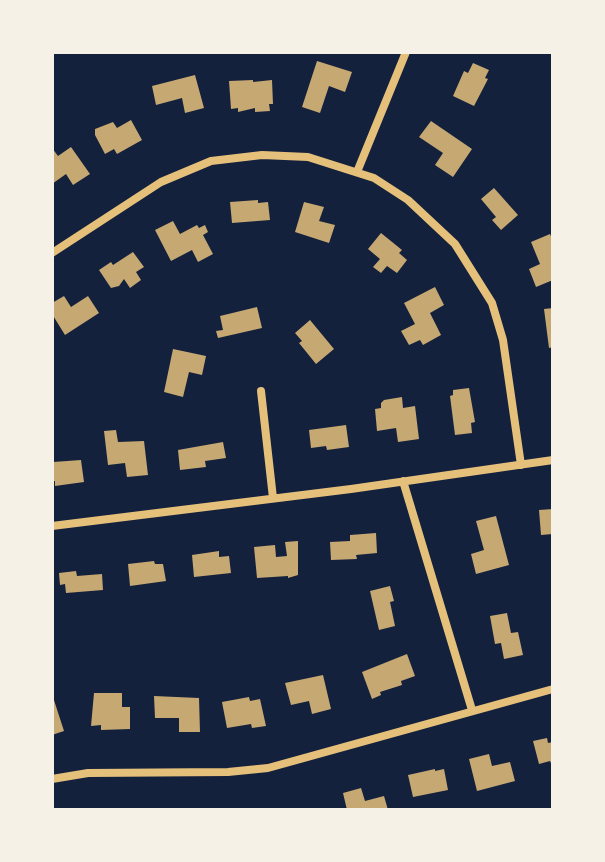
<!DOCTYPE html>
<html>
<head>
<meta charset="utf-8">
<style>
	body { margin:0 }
	#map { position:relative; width:605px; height:862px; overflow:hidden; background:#14213d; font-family:"Titillium Web",sans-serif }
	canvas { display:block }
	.frame { position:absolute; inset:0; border:54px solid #f6f1e7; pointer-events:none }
</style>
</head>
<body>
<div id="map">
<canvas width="605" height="862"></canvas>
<div class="frame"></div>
</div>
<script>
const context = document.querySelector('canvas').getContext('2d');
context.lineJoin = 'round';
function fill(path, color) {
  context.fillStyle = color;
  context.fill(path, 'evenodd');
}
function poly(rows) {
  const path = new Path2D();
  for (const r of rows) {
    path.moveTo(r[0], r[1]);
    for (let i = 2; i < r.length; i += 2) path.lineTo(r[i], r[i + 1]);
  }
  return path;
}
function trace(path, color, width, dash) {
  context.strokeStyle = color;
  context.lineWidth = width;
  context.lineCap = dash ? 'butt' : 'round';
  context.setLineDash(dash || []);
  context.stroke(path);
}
fill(poly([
	[317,61,352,72,345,92,329,86,320,113,302,107],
	[473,63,489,70,485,78,488,79,474,106,453,96,464,71,468,73],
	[195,75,204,108,185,113,182,98,156,105,152,86],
	[253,80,253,82,272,80,273,104,269,104,270,111,255,112,255,108,238,112,238,108,231,109,229,81],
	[131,120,142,140,117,154,114,149,105,154,95,135,95,129,113,122,117,128],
	[431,121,472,149,453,177,435,165,443,153,419,137],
	[71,147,90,174,73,185,66,174,52,184,52,148,58,156],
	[494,188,518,215,501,230,492,220,496,217,481,199],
	[258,200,258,203,268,202,270,220,232,223,230,202],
	[304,202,324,207,319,221,335,225,329,243,295,232],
	[173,221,180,234,197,225,199,228,205,225,208,232,203,235,213,254,198,262,192,250,171,261,155,230],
	[381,233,402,250,399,253,407,260,397,273,387,266,381,273,373,267,380,259,368,249],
	[550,234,553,241,553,280,536,287,529,269,540,264,531,242],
	[133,252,144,267,136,272,141,280,130,288,124,279,119,286,111,288,99,270,111,262,113,265],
	[435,287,444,305,430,313,441,335,423,345,420,340,409,345,401,331,415,324,404,303],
	[64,296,71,307,88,296,99,313,65,335,52,314,52,303],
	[257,307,262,328,218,338,216,331,223,330,220,316],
	[553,308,553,347,549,348,544,309],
	[310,320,334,349,316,364,299,343,302,341,295,333],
	[173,349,206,356,202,375,189,372,183,397,164,392],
	[469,388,475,422,471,423,472,433,455,435,450,396,453,395,453,390],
	[402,397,403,408,415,406,419,439,398,442,396,428,377,431,375,409,381,408,381,403,384,400],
	[346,425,349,447,327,450,326,446,311,448,309,430],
	[116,430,118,442,144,441,148,475,127,477,125,463,108,465,104,431],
	[223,442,226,458,205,461,206,467,180,470,178,450],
	[81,460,84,482,55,486,55,481,52,482,53,462],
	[553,509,553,534,541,535,539,510],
	[496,516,509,565,476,574,471,554,484,550,476,521],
	[376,533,377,553,356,555,357,559,331,560,330,542,350,541,350,535],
	[298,541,298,575,288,578,288,576,257,578,254,547,275,545,276,557,287,556,285,542],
	[219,551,219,557,229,556,231,573,194,577,192,555],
	[154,561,155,564,163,564,166,581,130,586,128,564],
	[76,571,77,576,102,574,103,590,66,593,65,584,60,585,59,573],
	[390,586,394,601,390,602,395,626,379,630,370,591],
	[507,613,511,633,518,632,523,655,504,659,501,643,495,644,490,616],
	[407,654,415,676,401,681,402,685,380,692,381,695,372,699,362,672],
	[323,675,331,709,312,714,309,701,291,705,285,683],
	[94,693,122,693,122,707,130,707,130,729,101,730,101,725,91,726],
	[52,694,64,731,52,735],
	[154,696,199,698,200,732,179,732,179,718,155,718],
	[249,697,250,701,260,699,266,726,252,728,251,724,227,728,222,702],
	[547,738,548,743,553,742,553,768,550,761,539,764,533,741],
	[489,754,492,766,510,762,515,781,477,791,469,759],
	[435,769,435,771,444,769,448,790,413,797,408,775],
	[361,788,365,801,384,796,388,810,347,810,343,793]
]), '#c6a872');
trace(poly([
	[357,172,406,52],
	[52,253,161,182,211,161,262,155,308,157,374,178,408,200,455,244,492,303,503,340,521,465],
	[261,391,273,498],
	[403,481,472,710],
	[52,526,351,489,553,460],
	[52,779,88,773,228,772,268,768,553,689]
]), '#e5c07b', 8);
</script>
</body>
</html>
